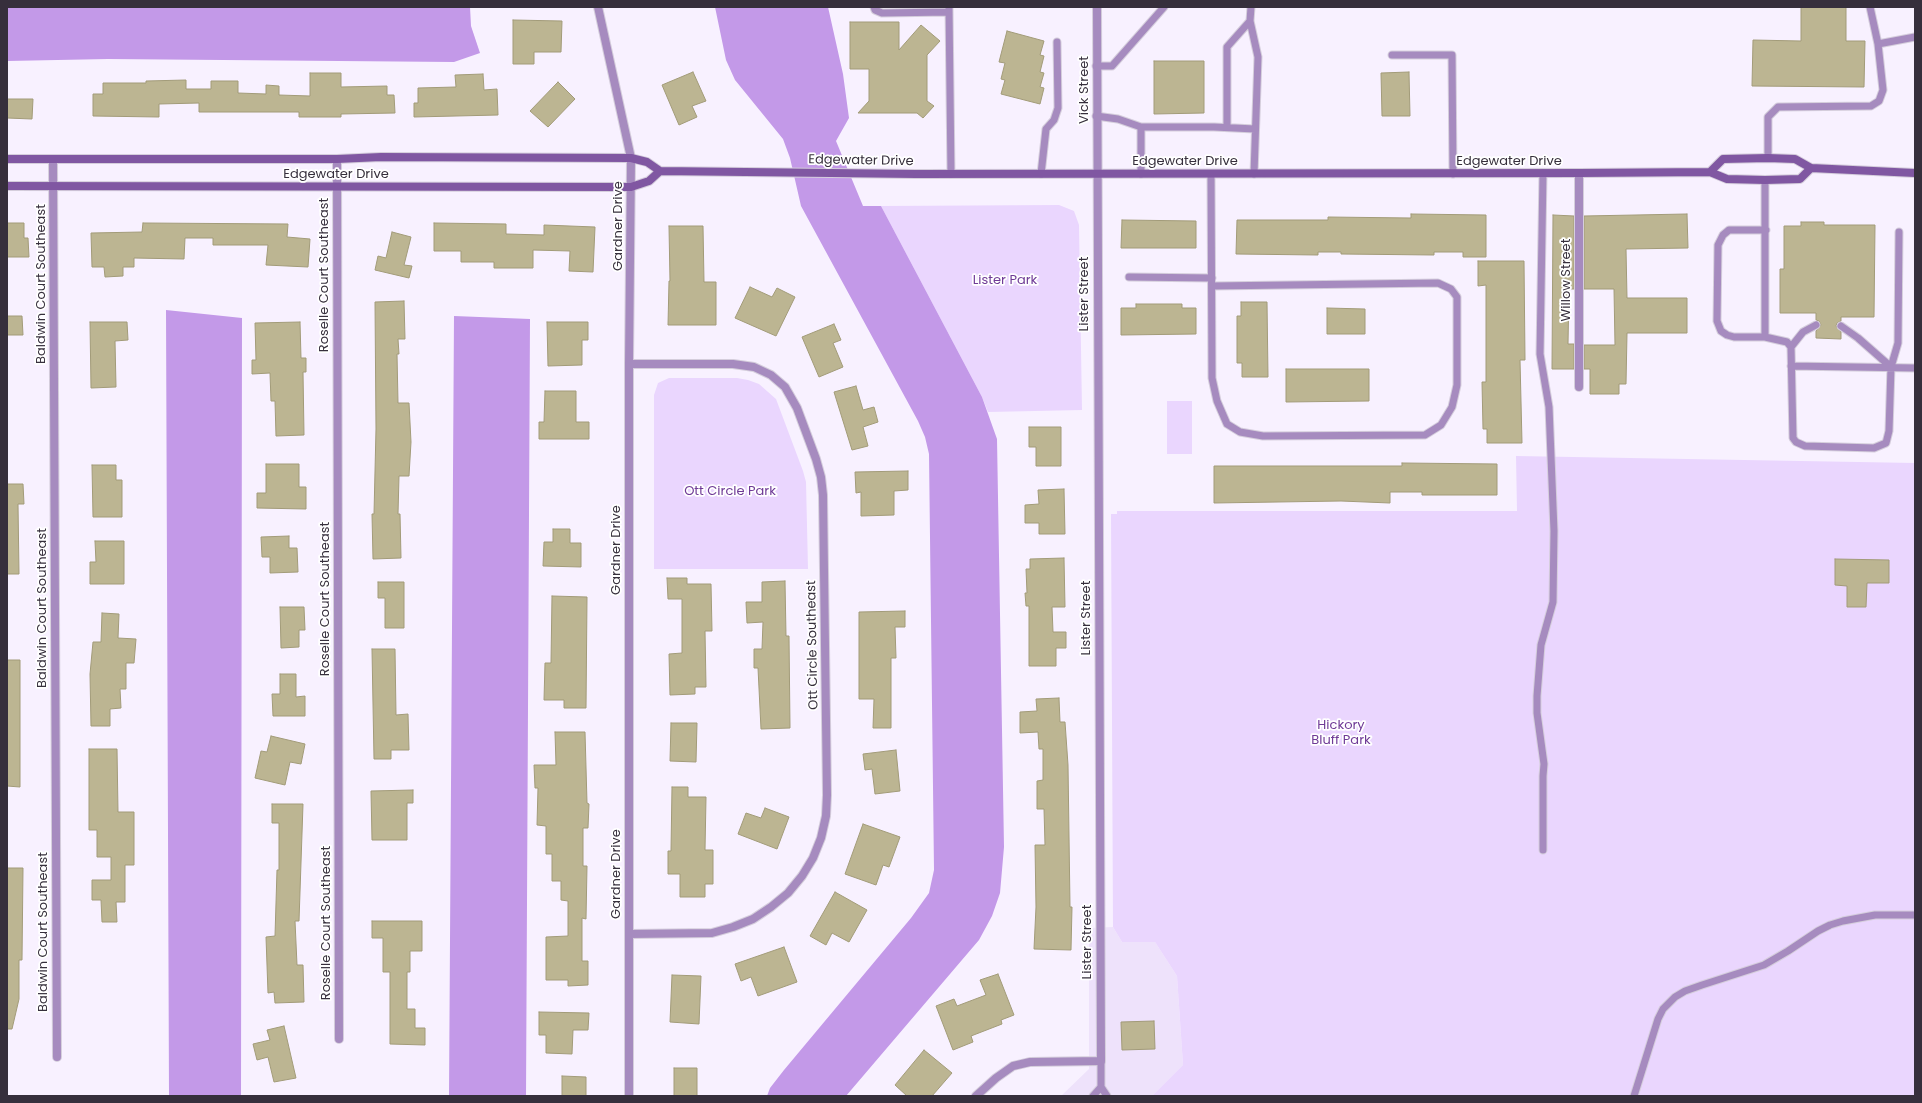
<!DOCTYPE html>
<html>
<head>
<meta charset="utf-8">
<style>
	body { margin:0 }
	#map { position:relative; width:1922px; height:1103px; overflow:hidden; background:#f8f1ff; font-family:Poppins,sans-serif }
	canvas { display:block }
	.frame { position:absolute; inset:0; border:8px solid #362f3c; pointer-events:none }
</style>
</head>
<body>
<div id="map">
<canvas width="1922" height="1103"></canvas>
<div class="frame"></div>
</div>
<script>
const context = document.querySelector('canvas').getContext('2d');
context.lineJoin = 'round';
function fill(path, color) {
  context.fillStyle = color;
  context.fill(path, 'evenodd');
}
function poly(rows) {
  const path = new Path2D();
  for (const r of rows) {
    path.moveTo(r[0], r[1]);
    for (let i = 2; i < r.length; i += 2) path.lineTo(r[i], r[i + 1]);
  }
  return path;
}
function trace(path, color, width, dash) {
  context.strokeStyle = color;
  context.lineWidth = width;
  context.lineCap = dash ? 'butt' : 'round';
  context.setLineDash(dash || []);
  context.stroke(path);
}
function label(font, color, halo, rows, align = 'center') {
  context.font = font + ' Poppins,sans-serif';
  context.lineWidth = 3.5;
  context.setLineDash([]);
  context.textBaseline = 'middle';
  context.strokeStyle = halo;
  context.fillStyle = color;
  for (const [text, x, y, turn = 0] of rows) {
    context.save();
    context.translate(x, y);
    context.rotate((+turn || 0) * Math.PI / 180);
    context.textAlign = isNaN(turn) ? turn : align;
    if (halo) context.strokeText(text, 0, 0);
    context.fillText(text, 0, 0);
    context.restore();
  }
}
fill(poly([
	[1113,927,1122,942,1155,942,1177,976,1183,1065,1152,1096,1061,1096,1089,1069,1089,928]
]), '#eee2fb');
fill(poly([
	[1059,205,1074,211,1079,225,1082,410,988,412,982,397,881,206],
	[669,378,737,378,748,380,759,384,776,399,803,471,806,482,808,569,654,569,654,395,658,383],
	[1167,401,1192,401,1192,454,1167,454],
	[1516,456,1915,463,1915,1096,1152,1096,1183,1065,1177,976,1155,942,1122,942,1113,927,1111,514,1117,514,1117,511,1517,511]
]), '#ead6fe');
fill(poly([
	[7,7,470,7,471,26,480,53,454,62,108,59,7,61],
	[715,7,828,7,843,74,849,118,836,141,863,206,881,206,982,397,997,439,1004,847,1000,893,992,916,979,940,846,1096,767,1096,770,1088,784,1070,911,918,929,893,934,870,929,454,925,437,918,421,801,206,790,158,783,139,735,80,726,60],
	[166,310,242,318,241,1096,169,1096],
	[454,316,530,319,526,1096,449,1096]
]), '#c399e8');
const building = poly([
	[1801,7,1846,7,1846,41,1865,41,1864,87,1752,86,1753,40,1801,41,1801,7],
	[513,20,562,21,561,52,534,52,534,64,513,64,513,20],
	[850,22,899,22,899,50,921,25,940,41,927,55,927,101,934,106,923,118,917,113,858,113,869,101,869,69,850,69,850,22],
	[1007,31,1044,41,1040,55,1044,56,1040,72,1044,73,1040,87,1044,88,1040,104,1001,94,1005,80,1001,79,1005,63,999,62,1007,31],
	[1154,61,1204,61,1204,113,1154,114,1154,61],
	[693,72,706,101,692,106,697,117,679,125,662,85,693,72],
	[1409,72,1410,116,1382,116,1381,73,1409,72],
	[310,73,341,73,341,87,387,86,387,95,394,95,395,113,341,114,341,117,299,117,299,112,199,112,199,103,159,104,159,117,93,116,93,94,103,94,103,83,146,83,146,81,186,80,186,89,211,89,211,81,238,81,238,93,266,94,266,85,279,86,279,95,310,96,310,73],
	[483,74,484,90,497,89,498,115,414,117,414,103,418,103,418,88,456,87,455,75,483,74],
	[558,82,575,99,548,127,530,111,558,82],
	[7,99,33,99,32,119,7,118,7,99],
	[1411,214,1486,215,1486,257,1463,257,1463,252,1434,252,1434,255,1341,254,1341,252,1318,252,1318,255,1236,254,1237,220,1328,220,1328,217,1411,218,1411,214],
	[1687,214,1688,248,1626,249,1627,298,1687,298,1687,333,1627,333,1626,384,1619,384,1619,394,1590,394,1590,369,1584,369,1584,345,1615,345,1614,289,1584,289,1584,216,1687,214],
	[1553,215,1574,216,1574,289,1569,289,1568,344,1574,344,1574,369,1552,369,1553,215],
	[1122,220,1196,221,1196,248,1121,248,1122,220],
	[1801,222,1824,222,1824,225,1875,225,1874,317,1841,317,1841,321,1837,323,1836,326,1841,332,1841,339,1816,338,1816,331,1821,325,1819,321,1816,320,1816,313,1780,313,1780,269,1784,269,1784,226,1801,226,1801,222],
	[7,223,24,223,24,238,28,238,29,257,7,257,7,223],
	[143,223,288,224,287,237,310,239,308,267,266,265,268,245,213,245,213,238,185,238,184,259,134,258,134,267,123,267,123,276,105,277,104,267,92,267,91,233,142,232,143,223],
	[434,223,506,224,506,234,544,235,544,225,595,227,593,272,569,271,570,251,533,250,533,268,494,268,494,262,461,262,461,251,434,251,434,223],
	[669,226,703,226,704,282,716,282,716,325,668,325,669,281,670,281,669,226],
	[392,232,411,237,404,265,412,266,409,278,375,270,378,256,386,258,392,232],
	[1478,261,1524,261,1525,360,1520,360,1522,443,1487,443,1487,429,1483,429,1482,382,1486,382,1486,285,1478,286,1478,261],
	[750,287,772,297,777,288,795,297,776,336,735,318,750,287],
	[404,301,405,339,398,339,399,354,397,354,398,403,409,403,411,442,409,476,399,476,398,514,400,514,401,558,373,559,372,514,374,514,376,429,375,302,404,301],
	[1241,302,1267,302,1268,377,1242,377,1242,363,1237,363,1237,316,1241,316,1241,302],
	[1136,304,1182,304,1182,308,1196,308,1196,334,1121,335,1121,308,1136,308,1136,304],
	[1327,308,1365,309,1365,334,1327,334,1327,308],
	[7,316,22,316,23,335,7,335,7,316],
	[90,322,127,322,128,340,115,341,116,387,91,388,90,322],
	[300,322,301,358,306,358,306,372,303,372,304,435,276,436,275,401,271,401,270,373,252,374,252,360,256,360,255,323,300,322],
	[547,322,588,322,588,340,582,340,582,365,548,366,547,322],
	[834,324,841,340,833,343,843,367,819,377,802,337,834,324],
	[1286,369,1369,369,1369,401,1286,402,1286,369],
	[856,386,863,410,874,407,878,422,863,427,868,446,852,450,834,392,856,386],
	[545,391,576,391,576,422,589,422,589,439,539,439,539,422,544,422,545,391],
	[1029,427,1061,427,1061,466,1036,466,1036,447,1029,447,1029,427],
	[1402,463,1497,464,1497,495,1422,495,1422,492,1390,492,1390,503,1341,501,1214,503,1214,466,1402,466,1402,463],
	[266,464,299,464,299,487,306,487,306,509,257,508,257,493,266,493,266,464],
	[92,465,116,465,116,480,122,480,122,517,93,517,92,465],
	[908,471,908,490,894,491,894,515,861,516,861,492,856,493,855,472,908,471],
	[7,484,23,484,24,504,18,504,19,574,7,574,7,484],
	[1064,489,1065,534,1039,534,1039,523,1025,523,1025,505,1039,504,1038,490,1064,489],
	[553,529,570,529,570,543,581,543,581,567,543,566,544,542,553,542,553,529],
	[289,536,289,548,297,548,298,572,270,573,270,557,262,557,261,537,289,536],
	[95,541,124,541,124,584,90,584,90,562,96,562,95,541],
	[1064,558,1065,607,1052,607,1053,632,1066,632,1066,648,1056,648,1056,666,1029,666,1029,606,1026,606,1025,593,1027,593,1026,569,1030,569,1030,559,1064,558],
	[1835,559,1889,560,1889,583,1867,583,1866,607,1847,607,1847,586,1835,585,1835,559],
	[667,578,687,578,687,584,711,584,712,631,705,631,706,687,695,687,695,694,670,695,669,654,682,653,682,599,668,599,667,578],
	[785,581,786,636,789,636,790,728,761,729,758,668,754,668,754,649,762,649,763,622,747,623,746,602,762,602,762,582,785,581],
	[378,582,404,582,404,628,385,628,385,598,378,598,378,582],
	[552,596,587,597,586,708,564,708,564,700,544,700,545,663,551,663,552,596],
	[280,607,304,607,305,630,299,630,299,647,281,648,280,607],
	[905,611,905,627,895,627,896,658,891,658,891,728,873,728,874,699,859,699,859,612,905,611],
	[102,613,119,614,118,638,136,639,134,663,126,663,126,689,120,689,121,708,110,709,110,726,91,726,90,674,93,642,101,642,102,613],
	[372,649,395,649,396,715,408,714,409,750,391,750,391,759,374,759,372,649],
	[7,660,20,660,20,787,7,786,7,660],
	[280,674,296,674,296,697,305,696,305,716,273,716,272,694,280,694,280,674],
	[1059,698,1060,722,1065,722,1068,765,1070,907,1072,907,1071,950,1034,949,1036,907,1035,845,1045,845,1044,809,1037,809,1037,781,1043,780,1043,749,1039,749,1038,732,1020,733,1020,712,1037,711,1036,699,1059,698],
	[671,723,697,723,696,762,670,761,671,723],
	[555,732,585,732,587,803,589,804,588,828,583,828,583,866,587,866,586,919,582,918,582,961,588,961,588,985,568,986,568,980,546,980,546,937,568,936,568,901,561,900,561,881,552,881,552,854,546,854,546,826,537,825,538,788,535,788,534,765,556,765,555,732],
	[271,736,305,744,301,764,290,762,285,785,255,778,261,751,267,752,271,736],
	[89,749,117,749,118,812,134,812,134,865,125,865,125,902,116,902,117,922,102,922,101,900,92,900,92,880,111,880,111,857,97,857,97,830,89,830,89,749],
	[896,750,900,791,875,794,872,769,865,770,863,754,896,750],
	[672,787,688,787,688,797,706,797,705,850,713,850,713,884,705,884,705,897,680,897,680,874,668,874,668,851,671,851,672,787],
	[413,790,413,803,407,803,407,840,372,840,371,791,413,790],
	[272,804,303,804,299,921,295,921,297,965,303,965,304,1002,275,1003,274,992,268,993,266,937,275,936,277,870,279,870,279,823,272,823,272,804],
	[765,808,789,817,777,849,738,834,746,813,761,818,765,808],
	[863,824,900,837,889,867,883,865,876,885,845,874,863,824],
	[7,868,23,868,22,960,19,960,19,999,12,1029,7,1029,7,868],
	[835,892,867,910,849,942,832,933,826,945,810,936,835,892],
	[372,921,422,921,422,951,410,951,410,972,407,972,407,1009,415,1009,415,1028,425,1028,425,1045,390,1044,390,972,383,972,383,938,372,938,372,921],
	[784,947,797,982,758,996,751,977,741,981,735,964,784,947],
	[998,974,1014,1015,1001,1020,1002,1024,971,1036,973,1042,953,1050,936,1006,954,999,957,1006,986,995,980,980,998,974],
	[672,975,701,976,699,1024,670,1022,672,975],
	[539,1012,589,1013,588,1030,573,1030,572,1054,546,1053,546,1035,539,1035,539,1012],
	[1154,1021,1155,1049,1122,1050,1121,1022,1154,1021],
	[284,1026,296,1078,274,1082,268,1057,257,1060,253,1044,270,1040,267,1030,284,1026],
	[924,1050,952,1073,932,1096,907,1096,895,1085,924,1050],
	[674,1068,697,1068,697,1096,674,1096,674,1068],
	[562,1076,586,1077,586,1096,562,1096,562,1076]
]);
fill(building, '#bcb592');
trace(building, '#a29b79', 1);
const lane = poly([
	[874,7,875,10,882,13,949,12],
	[949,7,951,174],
	[1251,7,1250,21,1258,57,1254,174],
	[1870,7,1878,44,1915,37],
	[1392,55,1452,55,1453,174],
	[1096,66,1112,66,1164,7],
	[1096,116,1118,119,1141,127],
	[1227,127,1227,47,1250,21],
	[1768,158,1768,117,1778,107,1871,106,1879,101,1883,90,1878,44],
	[1041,174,1046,129,1054,120,1058,108,1057,42],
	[1141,174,1141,127,1214,127,1255,129],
	[1211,174,1212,378,1217,401,1227,424,1240,432,1263,436,1425,435,1441,425,1452,407,1457,385,1457,297,1451,289,1438,283,1212,286],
	[1765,180,1765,337,1787,342,1791,347,1793,438,1796,442,1805,446,1874,448,1886,443,1889,431,1891,367,1898,343,1899,232],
	[1129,277,1212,278],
	[1841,326,1858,338,1891,367],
	[1765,337,1734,337,1727,335,1721,331,1717,321,1718,245,1723,235,1729,230,1766,230],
	[1791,347,1803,332,1816,325],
	[1791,366,1915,368],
	[1543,850,1543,776,1544,764,1537,713,1537,696,1541,645,1553,602,1554,531,1549,407,1540,354,1543,173],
	[1101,1061,1101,1087,1107,1096],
	[1093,1096,1101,1087],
	[1634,1096,1658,1019,1663,1009,1675,997,1685,991,1702,985,1764,965,1788,951,1818,931,1830,925,1843,921,1875,915,1915,915]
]);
const street = poly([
	[598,7,631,158,629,364,629,1096],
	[53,159,57,1057],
	[337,159,339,1039],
	[1579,173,1579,387],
	[629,934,712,933,733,927,753,919,771,907,788,893,802,876,813,858,821,838,826,816,827,795,823,495,821,477,816,459,797,408,785,387,771,375,754,367,733,364,629,364],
	[976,1096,996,1078,1013,1066,1030,1062,1101,1061,1097,7]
]);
const secondary = poly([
	[7,159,337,159,381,157,631,158,647,162,660,171,916,174,1579,173,1710,172,1727,179,1765,180,1800,179,1811,168],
	[1710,172,1723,159,1768,158,1795,159,1811,168,1915,173],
	[7,186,631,187,649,181,660,171]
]);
trace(lane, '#d5cedc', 9);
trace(street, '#d5cedc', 10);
trace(secondary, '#d5cedc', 10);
trace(lane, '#a68bbf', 7);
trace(street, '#a68bbf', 8);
trace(secondary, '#8057a2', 8);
label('13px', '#362f3c', '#fff', [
	["Vick Street",1085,90,-90],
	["Edgewater Drive",861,161,1],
	["Edgewater Drive",1185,162],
	["Edgewater Drive",1509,162],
	["Edgewater Drive",336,175],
	["Gardner Drive",619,226,-90],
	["Roselle Court Southeast",325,275,-90],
	["Willow Street",1567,280,-90],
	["Baldwin Court Southeast",42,284,-90],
	["Lister Street",1085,294,-90],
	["Gardner Drive",617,550,-90],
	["Roselle Court Southeast",326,599,-90],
	["Baldwin Court Southeast",43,608,-90],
	["Lister Street",1087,618,-90],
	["Ott Circle Southeast",813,645,-91],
	["Gardner Drive",617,874,-90],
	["Roselle Court Southeast",327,923,-90],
	["Baldwin Court Southeast",44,932,-90],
	["Lister Street",1088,942,-90]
]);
label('13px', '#6f3a96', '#fff', [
	["Lister Park",1005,281],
	["Ott Circle Park",730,492],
	["Hickory",1341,726],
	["Bluff Park",1341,741]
]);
</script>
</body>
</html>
